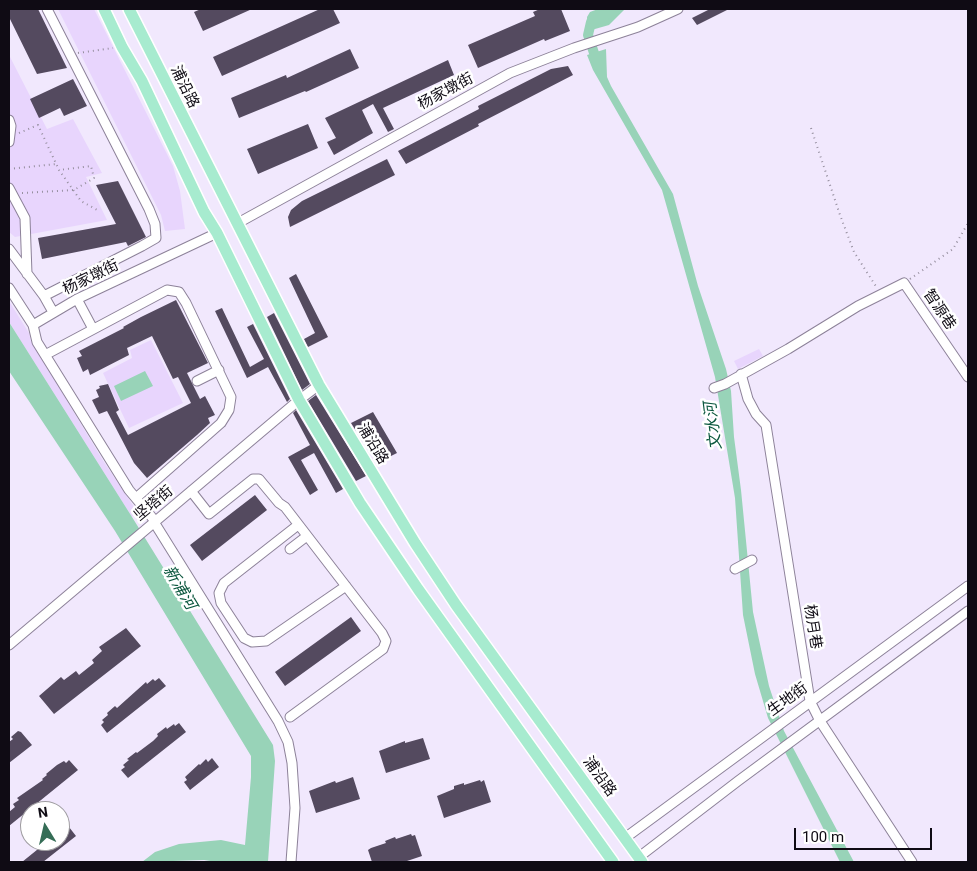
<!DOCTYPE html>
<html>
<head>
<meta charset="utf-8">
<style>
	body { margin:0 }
	#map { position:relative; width:977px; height:871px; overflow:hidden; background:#f1e8fd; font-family:Roboto,sans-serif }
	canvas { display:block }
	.frame { position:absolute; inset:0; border:10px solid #0f0b14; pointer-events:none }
	.north { position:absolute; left:20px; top:801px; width:50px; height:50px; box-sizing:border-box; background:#fff; border:1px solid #9f9da1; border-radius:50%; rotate:351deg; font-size:14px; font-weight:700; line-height:20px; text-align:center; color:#0f0b14 }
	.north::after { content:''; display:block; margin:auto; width:18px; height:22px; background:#356d56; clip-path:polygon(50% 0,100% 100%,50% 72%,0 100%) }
	.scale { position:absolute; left:794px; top:828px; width:138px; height:22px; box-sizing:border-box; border:2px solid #0f0b14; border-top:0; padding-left:6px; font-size:15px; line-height:18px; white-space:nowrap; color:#0f0b14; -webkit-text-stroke:4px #fff; paint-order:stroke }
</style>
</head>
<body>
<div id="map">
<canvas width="977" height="871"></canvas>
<div class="frame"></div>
<div class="north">N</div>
<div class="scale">100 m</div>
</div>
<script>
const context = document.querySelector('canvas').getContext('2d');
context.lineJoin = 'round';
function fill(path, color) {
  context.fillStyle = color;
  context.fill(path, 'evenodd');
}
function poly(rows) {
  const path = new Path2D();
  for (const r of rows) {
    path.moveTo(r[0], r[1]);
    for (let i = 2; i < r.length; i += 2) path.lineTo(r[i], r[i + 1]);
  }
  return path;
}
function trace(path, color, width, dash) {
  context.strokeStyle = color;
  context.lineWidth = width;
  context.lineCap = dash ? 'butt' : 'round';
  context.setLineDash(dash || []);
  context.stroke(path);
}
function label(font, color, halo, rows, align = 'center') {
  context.font = font + ' Roboto,"Noto Sans SC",sans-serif';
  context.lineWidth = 5;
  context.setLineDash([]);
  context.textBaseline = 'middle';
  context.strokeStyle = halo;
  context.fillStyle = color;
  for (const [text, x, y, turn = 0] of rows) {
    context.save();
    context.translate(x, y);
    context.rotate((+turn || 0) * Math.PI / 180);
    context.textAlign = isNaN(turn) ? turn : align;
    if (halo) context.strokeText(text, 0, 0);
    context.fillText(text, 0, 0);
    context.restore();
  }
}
fill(poly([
	[58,9,94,9,173,166,180,191,185,229,165,231,161,215],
	[9,55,47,129,73,119,102,173,86,177,107,220,15,237,9,232],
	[9,301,29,333,31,341,102,459,136,510,132,517,9,322],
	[151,340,183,403,129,428,103,373,132,358,130,350],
	[759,349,763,356,738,369,734,361]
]), '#e8d5fd');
fill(poly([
	[598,9,625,9,609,25,588,31,587,17,590,12],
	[606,49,607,77,611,86,673,194,698,286,726,369,731,391,734,437,741,490,753,612,769,686,784,731,854,862,840,862,768,718,755,674,743,615,735,498,715,377,662,190,593,70,587,55],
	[9,322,132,517,273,745,275,761,268,862,217,862,204,860,142,862,155,852,179,844,221,840,245,845,251,777,251,756,115,531,9,371],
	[145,371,153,386,121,401,114,386]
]), '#98d3b8');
trace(poly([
	[598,65,588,35,591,22,617,9]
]), '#98d3b8', 10);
fill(poly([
	[9,9,38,9,67,68,37,74,9,17],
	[201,9,252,9,203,31,194,12],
	[320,9,333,9,340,23,222,76,213,57],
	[540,9,561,9,570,31,545,41,544,39,478,68,468,45,535,16,533,12],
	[710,9,729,9,697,25,692,18],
	[350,49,359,68,306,92,305,91,239,118,231,98,286,75,287,78],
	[448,60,454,75,383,108,394,129,388,132,373,104,362,110,373,133,334,155,327,142,336,138,325,118],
	[568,66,573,75,478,124,479,126,406,164,398,151,479,109,478,106,551,69],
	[73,79,87,106,64,116,60,108,39,118,30,99],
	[308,124,318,148,258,174,247,149],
	[387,159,395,175,290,227,288,217,291,210,302,201],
	[118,181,146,237,128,246,126,242,42,259,38,238,116,224,96,185],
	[296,274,328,337,308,347,304,339,315,333,289,278],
	[176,300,208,363,187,373,200,399,205,396,215,415,208,418,210,423,197,435,147,478,134,463,107,411,99,414,92,400,99,397,96,390,100,388,99,386,108,384,119,410,116,412,128,435,191,403,178,377,173,379,152,336,127,348,129,355,90,375,88,369,83,372,77,358,82,356,79,351,124,328,123,327,141,317],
	[222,308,250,367,264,359,247,327,253,324,290,399,287,402,268,367,247,378,215,311],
	[274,313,310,384,302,390,267,317],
	[316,395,366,476,356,481,308,401],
	[296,410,343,489,336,493,314,453,301,460,318,490,310,495,288,457,310,445,293,413],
	[373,412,397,453,389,457,369,424,356,431,351,423],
	[255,495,267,510,202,561,190,545],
	[351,617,361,631,285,686,275,672],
	[126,628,141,646,54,714,39,696,61,677,64,680,76,671,79,675,94,663,92,660,102,651,99,647],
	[159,678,166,686,107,733,101,725,104,722,102,720,108,715,107,713,115,706,117,708,146,682,147,684,153,679,155,681],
	[179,723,186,732,128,778,121,770,125,767,123,765,129,760,127,759,136,752,137,753,153,741,158,736,157,734,166,727,167,729,174,724,175,726],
	[18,731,21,732,32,745,9,763,9,742,13,739,11,737],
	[423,738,430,759,386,773,379,751,405,741,405,743],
	[212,758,219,767,190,790,184,782,187,780,185,777,199,764,200,765,206,759,208,762],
	[69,760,78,770,9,826,9,812,15,807,13,804,19,800,17,798,43,780,42,779,47,775,46,774,57,765,64,761,66,763],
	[353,777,360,799,316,813,309,791,335,781,336,783],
	[480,780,481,782,484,780,491,802,444,818,437,796,454,789,454,786,464,783,464,785],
	[60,825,65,830,69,827,76,836,43,862,22,862,48,841,60,841],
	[411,834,412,836,415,835,422,856,404,862,372,862,368,850,371,848,386,843,385,841,395,837,396,839]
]), '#544a5f');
const minor = poly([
	[9,120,11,126,9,142],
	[9,188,25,218,27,274],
	[238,223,510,73,574,48,638,27,678,9],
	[9,249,44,296,53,312],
	[9,288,33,325,37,342,129,490,155,521],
	[44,296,142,246,156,238,155,224,149,209,47,9],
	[77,299,93,329],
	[33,325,77,299,217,233],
	[45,355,167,290,179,292,186,303,231,397,229,410,221,423,136,498],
	[741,374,748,399,756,414,766,425,810,701,820,721,912,862],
	[197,381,219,370],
	[714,388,725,384,788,349,858,306,904,283,968,377],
	[191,491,209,514,253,479,259,479,279,503,285,507,382,633,386,641,383,649,290,717],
	[154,522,278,721,288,742,292,763,295,808,291,862],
	[298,525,224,583,219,593,221,603,244,638,252,642,266,641,346,586],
	[290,549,307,536],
	[735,569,752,560],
	[9,645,299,400,319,385],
	[625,838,968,586],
	[639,857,738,781,968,611]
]);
const major = poly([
	[104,9,122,47,142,81,204,212,217,233,299,400,360,503,418,589,613,862],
	[129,9,319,385,415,543,456,605,642,862]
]);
trace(minor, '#8d8299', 11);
trace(major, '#fff', 14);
trace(poly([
	[78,53,113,48],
	[811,128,840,215,854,252,877,288],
	[19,133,38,125,59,170,81,201,99,211],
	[9,169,56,164],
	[22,193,74,190,94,178,91,166,59,170],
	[910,279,953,249,968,223]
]), '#968f9f', 2, [1, 4]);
trace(minor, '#fff', 9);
trace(major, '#a7ebcf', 11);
label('15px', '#0f0b14', '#fff', [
	["浦沿路",184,87,64],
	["杨家墩街",446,92,-28],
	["杨家墩街",91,278,-26],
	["智源巷",939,310,56],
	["浦沿路",372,444,59],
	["坚塔街",154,504,-40],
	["杨月巷",812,627,81],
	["生地街",788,700,-36],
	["浦沿路",599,777,54]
]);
label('italic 16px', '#0c583f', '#fff', [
	["文水河",714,426,-97],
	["新浦河",179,588,59]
]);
</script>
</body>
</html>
